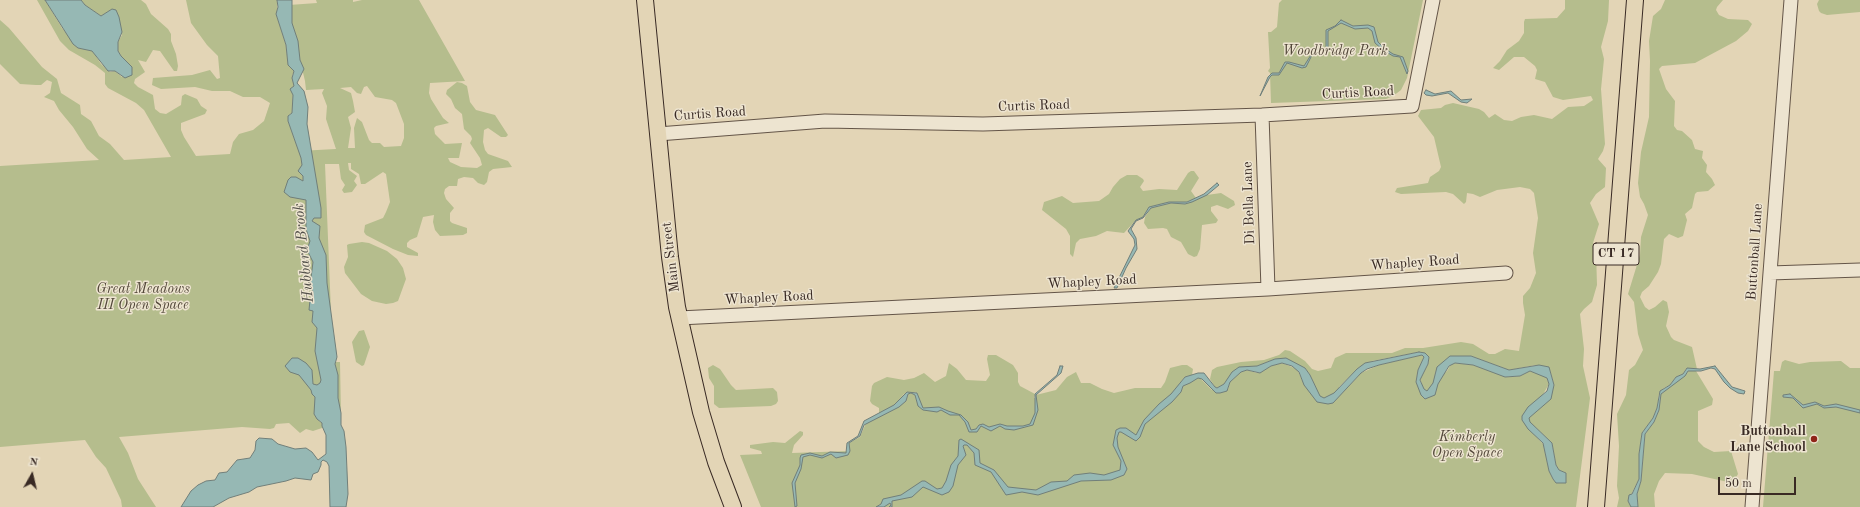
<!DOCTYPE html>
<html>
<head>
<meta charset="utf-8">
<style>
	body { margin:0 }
	#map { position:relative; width:1860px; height:507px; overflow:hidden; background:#e3d5b6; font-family:"Old Standard TT",serif }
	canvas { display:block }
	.north { position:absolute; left:12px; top:455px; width:40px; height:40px; -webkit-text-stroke:3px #ede4d0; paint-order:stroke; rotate:8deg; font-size:11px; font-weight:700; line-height:16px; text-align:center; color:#392a24 }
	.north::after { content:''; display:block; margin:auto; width:14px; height:18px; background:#392a24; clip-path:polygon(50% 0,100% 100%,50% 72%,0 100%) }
	.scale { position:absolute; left:1718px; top:477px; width:78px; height:18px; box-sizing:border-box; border:2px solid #392a24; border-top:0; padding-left:5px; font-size:12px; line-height:14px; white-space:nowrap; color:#392a24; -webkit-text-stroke:3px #ede4d0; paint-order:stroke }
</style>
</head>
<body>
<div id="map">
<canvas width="1860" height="507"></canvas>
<div class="north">N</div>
<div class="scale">50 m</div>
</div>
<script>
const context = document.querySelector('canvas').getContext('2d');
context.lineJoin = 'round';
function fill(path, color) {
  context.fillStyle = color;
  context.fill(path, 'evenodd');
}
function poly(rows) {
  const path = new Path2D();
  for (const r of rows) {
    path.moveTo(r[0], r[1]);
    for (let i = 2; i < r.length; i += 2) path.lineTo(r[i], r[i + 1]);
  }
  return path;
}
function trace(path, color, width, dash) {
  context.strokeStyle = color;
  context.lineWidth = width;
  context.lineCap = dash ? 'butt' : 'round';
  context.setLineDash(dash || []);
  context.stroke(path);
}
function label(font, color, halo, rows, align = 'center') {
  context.font = font + ' "Old Standard TT",serif';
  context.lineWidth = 3;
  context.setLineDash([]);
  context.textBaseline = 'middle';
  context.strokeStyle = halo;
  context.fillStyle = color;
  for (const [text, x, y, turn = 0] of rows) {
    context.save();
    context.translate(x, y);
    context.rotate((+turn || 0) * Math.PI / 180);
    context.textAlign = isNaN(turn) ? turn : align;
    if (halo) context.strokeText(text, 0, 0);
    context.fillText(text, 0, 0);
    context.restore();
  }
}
fill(poly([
	[37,0,45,0,62,28,78,48,92,50,101,64,110,72,115,71,122,77,132,67,121,56,118,51,118,42,122,35,112,9,101,16,85,5,81,0,141,0,146,4,151,14,168,29,171,34,171,41,176,54,178,66,177,71,174,71,160,51,153,50,146,62,138,60,145,72,135,79,134,83,138,87,153,95,155,109,160,113,166,114,181,105,182,96,185,94,197,99,201,106,207,110,205,114,181,123,181,130,184,137,196,156,230,154,233,142,239,134,253,130,264,121,270,103,260,97,243,97,230,91,212,91,195,87,161,89,152,85,153,78,192,75,210,70,217,79,220,78,218,56,207,45,191,23,186,0,277,0,277,17,286,45,288,63,294,71,292,76,295,83,294,87,292,88,293,95,292,113,289,115,288,121,299,151,336,149,326,119,327,106,322,93,324,89,306,90,305,81,292,26,289,5,317,3,316,0,353,0,353,2,362,0,419,0,465,81,430,83,429,93,431,99,443,118,449,123,436,126,434,128,435,134,445,144,462,143,459,158,448,158,450,162,461,167,477,168,482,165,480,158,470,143,472,139,471,136,464,129,462,114,455,108,451,99,446,94,447,90,457,82,462,83,467,86,470,102,476,110,495,115,508,135,506,137,501,137,488,128,484,130,483,142,485,150,488,154,508,161,512,167,493,169,489,172,487,182,484,185,478,183,473,178,464,177,458,179,457,186,449,186,445,189,444,193,446,199,454,208,450,213,450,221,452,223,467,228,467,233,463,235,440,236,435,230,433,222,434,215,423,217,417,237,410,240,407,243,407,247,418,253,418,256,408,255,393,249,366,235,364,232,365,225,383,218,386,212,390,202,386,174,383,172,365,184,361,184,359,174,351,169,351,163,348,163,349,170,357,176,354,181,357,185,352,192,344,193,342,190,345,185,341,179,339,164,325,164,333,362,340,362,341,418,319,421,322,423,322,428,313,431,306,429,300,433,289,423,276,424,274,428,270,429,242,427,119,437,128,453,138,479,156,507,122,507,121,500,106,468,96,457,85,440,0,447,0,166,99,160,87,149,73,127,59,110,54,101,44,97,50,93,52,82,47,80,41,85,36,85,20,84,0,64,0,20,9,28,42,67,57,79,61,93,80,105,81,114,91,121,99,136,110,144,124,160,171,157,144,110,136,103,108,88,105,84,105,73,95,65,69,50,60,41],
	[367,86,375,97,392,100,396,103,404,124,404,138,401,146,384,147,380,143,372,143,369,140,362,122,357,118,354,128,355,148,348,148,351,128,348,117,355,112,353,101,351,93,340,88,351,87,357,93,361,94,364,87],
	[1282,0,1423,0,1407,78,1401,90,1393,96,1386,99,1271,103,1270,73,1268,71,1270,68,1268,32,1271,32,1277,27,1279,3],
	[1565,0,1609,0,1608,21,1601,47,1604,59,1601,89,1605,144,1603,151,1598,159,1606,168,1605,187,1596,194,1590,203,1599,224,1593,243,1596,252,1597,285,1592,302,1584,309,1580,314,1584,349,1583,366,1590,398,1576,507,761,507,740,455,762,454,761,451,750,448,750,445,773,442,785,443,800,431,803,432,803,435,794,445,792,453,849,451,849,443,860,437,866,423,879,416,879,408,872,404,870,401,872,386,874,383,887,377,904,380,914,378,924,373,935,382,946,376,949,363,957,369,966,380,986,381,990,375,987,359,988,355,996,355,1013,365,1018,373,1018,382,1020,386,1035,394,1034,398,1036,398,1036,395,1056,390,1067,377,1076,372,1081,383,1090,383,1102,389,1114,393,1135,388,1161,388,1165,382,1170,368,1182,365,1187,365,1193,369,1192,375,1185,377,1179,384,1181,392,1183,386,1199,377,1212,390,1228,389,1230,382,1241,372,1247,370,1257,373,1263,371,1271,366,1282,363,1297,369,1302,380,1316,388,1310,375,1305,368,1275,359,1257,366,1236,369,1224,384,1217,388,1215,387,1210,379,1212,370,1217,367,1241,362,1264,360,1279,355,1285,350,1290,351,1305,361,1312,369,1318,371,1331,368,1335,358,1346,353,1392,353,1405,348,1423,348,1461,342,1473,344,1489,354,1495,354,1505,349,1519,351,1525,315,1523,303,1523,296,1530,288,1536,273,1533,253,1538,218,1534,193,1530,189,1520,187,1497,190,1480,197,1473,194,1467,193,1466,202,1464,204,1453,194,1446,192,1401,194,1395,192,1397,188,1428,183,1430,177,1439,171,1441,167,1434,137,1418,116,1421,110,1441,108,1445,105,1453,103,1479,109,1484,112,1489,118,1495,114,1504,120,1512,121,1521,117,1534,115,1552,119,1568,107,1584,106,1593,100,1591,96,1563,100,1553,97,1545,82,1535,79,1537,70,1535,66,1524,57,1514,57,1499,70,1493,68,1500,61,1507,50,1519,41,1524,33,1524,22,1525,19,1557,18,1565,9],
	[1419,352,1429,357,1428,364,1420,379,1422,384,1416,382,1418,370,1425,357,1422,355,1379,365,1361,373,1348,387,1339,387,1357,369,1372,361],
	[1450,356,1471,356,1509,370,1536,365,1551,374,1554,385,1533,412,1549,384,1547,378,1544,375,1530,371,1520,376,1507,377,1473,365,1455,363,1451,364,1447,371,1435,379,1435,373],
	[915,392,918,394,917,402,915,395,912,393,908,394,906,401,897,402,904,394],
	[1532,424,1552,443,1556,465,1559,470,1566,473,1565,483,1557,483,1553,479,1549,471,1544,445,1532,432],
	[1665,0,1723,0,1717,7,1716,10,1719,15,1728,19,1748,20,1752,24,1748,31,1736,41,1695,63,1662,66,1659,69,1666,89,1675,101,1674,126,1677,130,1682,131,1692,140,1695,149,1703,151,1702,158,1707,165,1706,172,1712,179,1715,185,1708,191,1697,192,1695,194,1692,208,1685,214,1687,220,1683,236,1678,238,1669,234,1664,239,1661,264,1658,272,1649,286,1642,292,1640,297,1645,307,1649,310,1655,307,1663,300,1667,302,1669,312,1666,326,1671,337,1674,340,1692,347,1697,369,1686,369,1683,374,1676,377,1670,385,1664,388,1659,394,1657,408,1653,418,1642,433,1639,454,1639,479,1628,501,1631,507,1617,507,1619,498,1617,486,1619,446,1617,414,1626,395,1629,370,1635,365,1643,350,1638,334,1634,302,1628,294,1640,255,1641,237,1648,215,1644,204,1640,197,1638,183,1641,152,1649,117,1650,61,1649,41,1653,16,1661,9],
	[1819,0,1860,0,1860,12,1827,15,1821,13,1819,11,1817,4],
	[1191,171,1194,171,1199,178,1191,191,1196,198,1187,202,1169,202,1149,207,1143,217,1136,220,1124,233,1107,231,1096,236,1080,239,1076,243,1073,257,1070,254,1070,236,1066,229,1042,210,1044,202,1062,196,1073,203,1099,201,1109,194,1113,187,1120,179,1127,175,1137,175,1143,179,1144,181,1140,187,1143,191,1159,189,1177,190,1188,173],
	[1221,193,1234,201,1235,205,1228,209,1217,205,1211,207,1211,211,1218,220,1216,223,1202,225,1200,249,1197,256,1194,257,1188,254,1181,242,1171,237,1167,229,1163,228,1148,229,1144,223,1145,217,1151,208,1171,203,1185,204,1207,195],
	[362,242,369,243,387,251,397,259,403,268,406,279,398,301,393,303,386,304,372,301,361,294,345,273,344,267,348,257,347,245,349,244],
	[364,330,370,347,364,365,362,366,356,362,352,342,359,331],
	[1785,360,1799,364,1810,362,1841,361,1850,368,1860,368,1860,507,1763,507,1774,371,1780,371,1782,362],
	[713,365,720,369,731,385,736,390,773,388,777,392,778,401,776,404,771,406,719,408,714,404,714,386,709,378,708,368],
	[1690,370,1696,371,1713,399,1712,405,1698,411,1698,441,1704,447,1714,452,1731,451,1738,474,1735,479,1728,482,1692,474,1665,473,1659,481,1654,494,1655,507,1638,507,1637,494,1641,481,1645,434,1654,422,1659,410,1661,394]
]), '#b5bd8d');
const water = poly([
	[45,0,81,0,85,5,101,16,112,9,116,10,119,17,122,32,118,42,118,51,121,56,132,67,132,75,125,78,115,71,108,71,92,51,78,48,73,44,45,0],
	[277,0,292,0,292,23,298,41,300,60,304,69,297,83,304,91,308,107,307,124,321,208,321,218,314,218,312,221,320,226,319,238,326,255,327,283,337,357,335,364,338,375,338,398,341,413,341,425,344,431,346,447,348,494,346,507,330,507,329,466,327,462,323,460,321,462,321,465,318,472,313,474,311,480,295,478,286,481,257,487,249,492,229,498,213,507,181,507,191,491,198,485,206,481,215,480,219,473,227,472,237,460,250,458,255,450,256,441,259,438,272,439,278,444,295,449,306,448,312,452,318,460,326,454,326,435,322,426,322,423,317,419,314,414,315,397,312,394,311,390,299,375,290,372,285,366,292,358,298,358,306,363,312,370,313,384,317,385,320,383,321,380,315,351,317,328,312,322,313,311,309,310,310,300,313,292,310,286,313,262,307,250,310,241,306,229,306,200,290,197,284,192,288,180,291,177,296,177,303,181,303,176,298,171,302,165,301,158,288,121,288,116,292,113,293,95,290,89,294,86,292,78,294,71,288,65,286,45,276,14,278,7,277,0],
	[1341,20,1353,26,1368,25,1374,27,1378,42,1384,48,1393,54,1403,57,1408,71,1407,74,1400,57,1393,56,1383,50,1375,43,1372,31,1368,28,1355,29,1341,23,1328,31,1328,53,1320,51,1313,53,1306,67,1302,68,1287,63,1279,75,1272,75,1270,77,1260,96,1268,77,1272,73,1279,73,1285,62,1289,62,1304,66,1314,50,1318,49,1326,50,1326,30,1335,26,1341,20],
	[1426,90,1435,94,1451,91,1461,100,1472,99,1467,103,1461,102,1448,93,1432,96,1426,95,1424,93,1426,90],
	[1217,183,1219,185,1207,195,1192,202,1185,204,1171,203,1151,208,1143,218,1136,221,1131,229,1136,238,1137,249,1126,268,1117,288,1114,288,1135,245,1134,239,1128,231,1136,220,1143,217,1149,207,1169,202,1187,202,1204,194,1217,183],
	[1419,352,1425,353,1429,357,1428,364,1420,380,1424,389,1427,391,1433,383,1437,367,1450,356,1471,356,1509,370,1539,365,1549,367,1554,385,1551,399,1529,418,1530,422,1552,443,1556,465,1559,470,1566,473,1566,483,1556,483,1553,479,1549,471,1543,443,1528,429,1522,420,1522,416,1528,407,1547,391,1549,384,1547,378,1530,371,1520,376,1505,377,1473,365,1455,363,1449,366,1438,384,1435,395,1425,399,1421,395,1416,382,1418,370,1424,357,1422,355,1379,365,1367,369,1361,373,1333,403,1328,404,1317,402,1304,385,1299,372,1292,366,1282,363,1271,366,1260,373,1247,370,1241,372,1230,382,1227,391,1220,393,1216,393,1202,379,1198,378,1190,383,1183,386,1181,392,1172,402,1145,424,1140,437,1136,441,1121,432,1119,432,1117,438,1118,447,1127,469,1124,475,1111,480,1081,481,1038,495,1022,492,1006,495,991,472,975,465,974,453,967,445,964,445,963,446,966,455,958,465,953,486,949,492,942,495,923,487,912,497,892,501,892,507,889,507,891,505,890,503,884,507,876,507,881,504,883,499,901,495,922,481,925,481,937,489,942,488,946,481,951,465,958,456,959,440,961,439,979,450,980,463,994,470,1008,487,1036,490,1051,482,1067,481,1074,475,1090,473,1104,475,1120,470,1121,461,1113,445,1116,430,1120,428,1126,428,1136,435,1144,420,1159,404,1171,394,1185,377,1198,373,1204,373,1215,387,1217,388,1224,384,1232,372,1239,367,1257,366,1275,359,1286,358,1305,368,1310,375,1320,396,1324,398,1334,393,1357,369,1365,363,1419,352],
	[1060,366,1063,366,1061,373,1036,395,1038,410,1033,425,1014,430,1005,429,1000,426,991,431,981,426,977,432,969,432,965,422,959,415,950,415,941,410,937,412,923,410,918,406,915,395,911,393,908,394,906,401,899,407,864,425,860,436,849,443,850,451,848,455,836,458,831,454,822,458,810,455,803,457,801,469,795,483,797,506,795,507,792,483,800,465,800,458,801,455,810,453,822,456,830,452,846,453,847,443,858,436,864,421,894,405,907,392,917,393,923,408,939,407,948,411,961,415,968,422,971,430,976,429,979,425,983,424,989,427,1000,424,1007,426,1023,426,1030,424,1035,413,1035,394,1057,375,1060,366],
	[1715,366,1732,387,1745,391,1744,394,1738,393,1730,388,1724,382,1715,369,1711,368,1701,371,1688,371,1685,376,1661,394,1659,410,1654,422,1645,434,1641,481,1637,494,1638,507,1631,507,1628,501,1629,495,1632,494,1639,479,1639,454,1642,433,1653,418,1657,408,1660,391,1670,385,1676,377,1683,374,1687,368,1700,369,1715,366],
	[1790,394,1803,405,1815,402,1824,406,1836,404,1860,410,1860,413,1836,407,1824,408,1817,404,1803,408,1793,398,1783,397,1783,395,1790,394]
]);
fill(water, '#96b8b4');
trace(water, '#717f7a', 1);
const minor = poly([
	[1262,115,1268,289],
	[658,134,825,121,983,124,1262,115,1412,106,1433,0],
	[1770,273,1860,270],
	[679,318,1268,289,1506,273],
	[1752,507,1791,0]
]);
const major = poly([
	[645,0,670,257,677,307,701,412,716,462,733,507],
	[1596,507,1635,0]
]);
trace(minor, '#645548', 15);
trace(major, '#392a24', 18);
trace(minor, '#ede4d0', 13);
trace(major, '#e3d5b6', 16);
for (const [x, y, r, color] of [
	[1814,439,4,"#8f2418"]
]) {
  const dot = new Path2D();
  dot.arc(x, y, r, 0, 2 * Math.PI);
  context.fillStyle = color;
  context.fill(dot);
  trace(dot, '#ede4d0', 1.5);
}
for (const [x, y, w] of [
	[1616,254,46]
]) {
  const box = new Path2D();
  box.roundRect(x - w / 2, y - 11, w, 22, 3);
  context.fillStyle = '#ede4d0';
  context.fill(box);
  trace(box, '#392a24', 1);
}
label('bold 13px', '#392a24', null, [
	["CT 17",1616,254]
]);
label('italic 14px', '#524739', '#ede4d0', [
	["Woodbridge Park",1335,51],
	["Great Meadows",143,289],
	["III Open Space",143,305],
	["Kimberly",1467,437],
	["Open Space",1467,453]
]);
label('14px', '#392a24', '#ede4d0', [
	["Curtis Road",1358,93,-3],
	["Curtis Road",1034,106,-2],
	["Curtis Road",710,114,-4],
	["Di Bella Lane",1249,203,-92],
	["Buttonball Lane",1755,252,-86],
	["Main Street",671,257,-97],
	["Whapley Road",1415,263,-4],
	["Whapley Road",1092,282,-3],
	["Whapley Road",769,298,-3]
]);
label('bold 14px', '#392a24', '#ede4d0', [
	["Buttonball",1806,431],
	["Lane School",1806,447]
], 'right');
label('italic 15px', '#504e48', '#ede4d0', [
	["Hubbard Brook",304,253,-96]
]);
</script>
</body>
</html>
